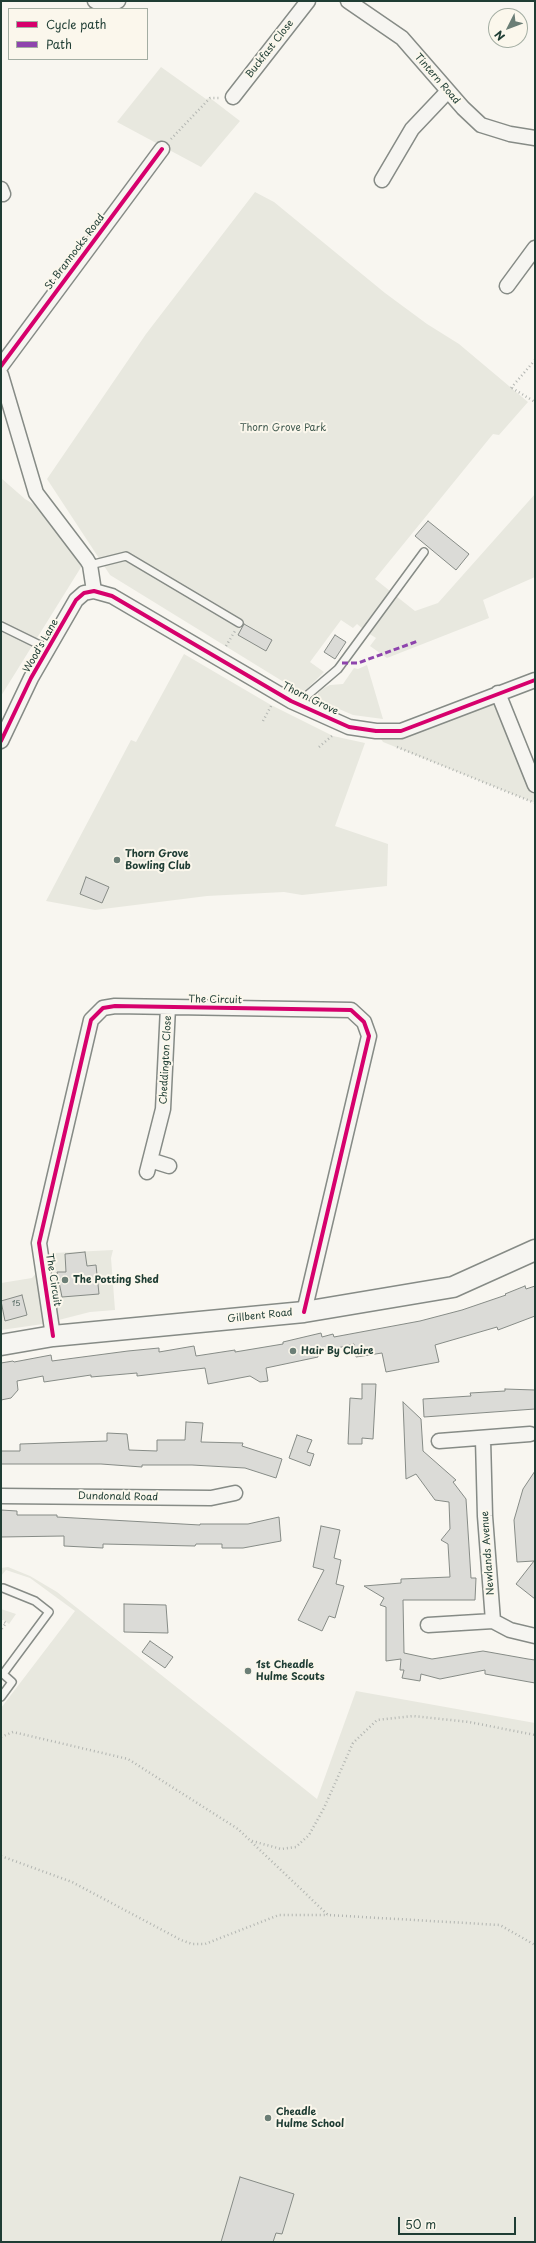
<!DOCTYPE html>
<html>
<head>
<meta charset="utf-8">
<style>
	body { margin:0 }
	#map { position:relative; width:536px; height:2243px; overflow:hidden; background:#f8f6f0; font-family:"Playpen Sans",sans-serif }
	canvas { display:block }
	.frame { position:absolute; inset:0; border:2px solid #1f3d34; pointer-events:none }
	.legend { position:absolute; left:8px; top:8px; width:140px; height:52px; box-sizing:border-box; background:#fbf7ec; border:1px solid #a3ada2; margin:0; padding:5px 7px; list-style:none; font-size:12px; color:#1f3d34 }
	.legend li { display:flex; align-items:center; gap:8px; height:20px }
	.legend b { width:20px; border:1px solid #a3ada2 }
	.north { position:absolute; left:488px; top:8px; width:40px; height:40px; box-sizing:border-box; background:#fbf7ec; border:1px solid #a3ada2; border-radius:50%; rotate:228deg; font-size:11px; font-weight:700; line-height:16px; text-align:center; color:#1f3d34 }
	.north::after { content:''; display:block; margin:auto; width:14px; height:18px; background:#6b7e76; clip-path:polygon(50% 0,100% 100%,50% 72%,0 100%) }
	.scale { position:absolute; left:398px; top:2217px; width:118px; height:18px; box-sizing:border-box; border:2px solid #1f3d34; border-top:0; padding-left:5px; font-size:12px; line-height:14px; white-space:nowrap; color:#1f3d34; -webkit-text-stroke:3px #fbf7ec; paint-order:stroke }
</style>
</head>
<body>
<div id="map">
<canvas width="536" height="2243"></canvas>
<div class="frame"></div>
<ul class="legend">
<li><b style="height:5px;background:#d6006c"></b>Cycle path</li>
<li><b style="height:5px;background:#8e44ad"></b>Path</li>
</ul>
<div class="north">N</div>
<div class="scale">50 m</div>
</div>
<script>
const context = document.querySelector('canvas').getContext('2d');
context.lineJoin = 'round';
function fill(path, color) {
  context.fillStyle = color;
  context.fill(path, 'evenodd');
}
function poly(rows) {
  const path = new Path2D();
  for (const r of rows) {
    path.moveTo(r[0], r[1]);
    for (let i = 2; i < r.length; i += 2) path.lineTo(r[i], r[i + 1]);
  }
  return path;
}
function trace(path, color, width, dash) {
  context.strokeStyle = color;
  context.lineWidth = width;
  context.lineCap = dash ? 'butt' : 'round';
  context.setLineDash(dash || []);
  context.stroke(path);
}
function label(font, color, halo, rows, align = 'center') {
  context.font = font + ' "Playpen Sans",sans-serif';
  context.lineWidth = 4;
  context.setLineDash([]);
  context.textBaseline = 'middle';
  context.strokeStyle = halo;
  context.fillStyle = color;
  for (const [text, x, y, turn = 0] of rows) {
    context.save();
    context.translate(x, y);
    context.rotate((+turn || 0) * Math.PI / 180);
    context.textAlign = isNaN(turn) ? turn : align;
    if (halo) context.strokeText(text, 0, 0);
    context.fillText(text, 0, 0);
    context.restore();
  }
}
fill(poly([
	[161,67,206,99,210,98,240,121,201,167,117,122],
	[255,192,274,202,385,293,427,324,459,344,528,402,499,435,493,434,375,579,390,591,363,629,357,624,353,628,341,620,310,662,324,672,306,690,300,692,110,575,47,479,146,334],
	[1,478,25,499,35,505,83,564,1,696],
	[535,494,535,577,483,600,489,618,387,658,370,646,376,638,368,633,396,596,415,611,438,603],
	[184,654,271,705,333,736,365,743,335,826,388,844,387,886,302,895,284,892,207,896,95,910,46,901,131,740,136,742],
	[367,665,383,719,353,715,318,700,318,693,324,688,330,685,343,684,354,668,358,669],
	[498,693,535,785,535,803,383,742,376,731,401,731],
	[113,1250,111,1258,115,1310,90,1312,43,1324,1,1330,1,1283,32,1278,54,1253],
	[8,1567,30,1576,57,1592,317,1799,356,1691,535,1723,535,2242,1,2242,1,1708,75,1611,30,1578,6,1570,1,1576,1,1568],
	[1,1609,16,1614,9,1624,1,1618]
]), '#e8e8df');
const building = poly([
	[428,521,469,554,456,570,415,536,428,521],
	[244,624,272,640,266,651,238,635,244,624],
	[335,635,346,642,335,659,324,652,335,635],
	[86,877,109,887,102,903,80,894,86,877],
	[85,1252,87,1266,96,1265,99,1294,62,1297,57,1272,66,1272,65,1254,85,1252],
	[525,1286,526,1289,535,1286,535,1316,498,1330,497,1327,435,1345,439,1362,386,1372,382,1353,356,1357,354,1344,317,1353,318,1357,266,1368,268,1381,260,1382,250,1376,208,1384,205,1368,137,1376,137,1373,91,1377,91,1375,44,1382,43,1376,17,1381,18,1390,11,1398,1,1400,1,1363,13,1361,14,1362,51,1355,52,1361,128,1351,159,1348,159,1352,194,1346,196,1356,235,1350,235,1352,283,1344,283,1342,321,1333,322,1337,333,1334,334,1337,420,1321,462,1310,506,1295,505,1294,525,1286],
	[22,1295,27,1315,5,1321,1,1301,22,1295],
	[362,1384,376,1384,373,1439,362,1438,362,1444,348,1444,350,1398,362,1399,362,1384],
	[505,1389,535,1390,535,1409,424,1417,423,1399,471,1396,470,1393,505,1391,505,1389],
	[403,1402,421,1419,423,1451,456,1480,453,1482,466,1499,471,1578,476,1578,475,1600,403,1600,404,1653,432,1659,483,1651,528,1659,535,1660,535,1683,485,1674,485,1670,440,1679,421,1674,420,1681,402,1678,404,1670,400,1670,401,1659,386,1661,386,1607,380,1605,384,1598,364,1586,401,1583,401,1579,450,1577,448,1544,441,1540,450,1529,449,1502,435,1500,416,1474,406,1479,403,1402],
	[186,1422,203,1423,201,1442,243,1443,242,1446,282,1459,276,1478,245,1468,192,1465,142,1465,142,1467,101,1464,1,1464,1,1451,20,1451,20,1444,107,1441,107,1433,127,1434,129,1450,157,1451,157,1440,185,1440,186,1422],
	[297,1435,312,1440,307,1452,314,1454,310,1466,289,1458,297,1435],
	[535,1471,535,1599,516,1584,534,1561,517,1562,514,1520,523,1489,535,1471],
	[1,1510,17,1511,17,1515,57,1515,57,1517,200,1525,200,1524,248,1524,279,1517,281,1541,243,1548,222,1548,222,1544,196,1544,195,1546,103,1544,103,1548,64,1546,64,1536,1,1537,1,1510],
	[321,1526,340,1530,334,1558,341,1560,336,1584,344,1586,335,1618,329,1616,322,1631,298,1620,324,1570,313,1567,321,1526],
	[124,1604,166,1605,168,1633,124,1632,124,1604],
	[150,1641,173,1657,165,1668,142,1652,150,1641],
	[240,2177,294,2194,282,2234,276,2233,273,2242,221,2242,240,2177]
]);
fill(building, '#dbdbd7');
trace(building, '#868b86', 1);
const lane = poly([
	[90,565,126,556,239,623],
	[1,626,48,649],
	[297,704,338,669,424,552],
	[1,1697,12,1682,3,1674,49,1612,35,1601,3,1588]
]);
const street = poly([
	[95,1,108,5,118,1],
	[348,1,402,38,463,108,481,125,510,134,535,138],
	[233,97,308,1],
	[382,180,412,129,448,91],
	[1,189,3,194],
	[507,286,535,248],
	[1,366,162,149],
	[1,375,36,493,87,560,90,565,94,591],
	[498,693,535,785],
	[1,741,31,678,76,600,84,593,94,591,112,596,291,701,349,727,376,731,401,731,535,680],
	[150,1160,169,1166],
	[147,1172,163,1109,168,1007],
	[53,1336,39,1243,91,1020,103,1008,115,1006,351,1010,364,1022,369,1036,304,1312],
	[483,1439,485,1516,493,1621,510,1630,535,1636],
	[439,1441,530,1434],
	[1,1496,211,1498,235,1493],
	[428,1625,493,1621]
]);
const secondary = poly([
	[1,1345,53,1336,304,1312,453,1287,535,1250]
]);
trace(lane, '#868b86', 10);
trace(street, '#868b86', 17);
trace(secondary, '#868b86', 23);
trace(poly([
	[171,139,210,98,219,98],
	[511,388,535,360],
	[512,388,535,402],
	[226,646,235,631],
	[263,721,271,706],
	[319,747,333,735],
	[397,747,535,803],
	[1,1620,6,1623,1,1630],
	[1,1737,13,1732,128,1759,238,1829,328,1915,500,1925,535,1945],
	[252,1841,281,1849,296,1847,309,1835,324,1808,353,1743,377,1720,413,1716,469,1722,535,1735],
	[1,1856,72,1882,181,1940,192,1944,205,1944,279,1915,328,1915]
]), '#b2b5b1', 2.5, [1, 3]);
trace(lane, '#f6f5f1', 7);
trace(street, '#f6f5f1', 14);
trace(secondary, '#f6f5f1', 20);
trace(poly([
	[342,663,358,663,418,641]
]), '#8e44ad', 3, [6, 3]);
trace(poly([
	[1,366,162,149],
	[1,741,31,678,76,600,84,593,94,591,112,596,291,701,349,727,376,731,401,731,535,680],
	[53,1336,39,1243,91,1020,103,1008,115,1006,351,1010,364,1022,369,1036,304,1312]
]), '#d6006c', 4);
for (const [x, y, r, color] of [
	[117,860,4,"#6b7e76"],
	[65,1280,4,"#6b7e76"],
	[293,1351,4,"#6b7e76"],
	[248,1671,4,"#6b7e76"],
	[268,2118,4,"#6b7e76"]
]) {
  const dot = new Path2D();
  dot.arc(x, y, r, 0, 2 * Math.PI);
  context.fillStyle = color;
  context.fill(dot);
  trace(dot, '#fbf7ec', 1.5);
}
label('8px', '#4e645d', null, [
	["15",16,1304]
]);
label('10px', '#1f3d34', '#fbf7ec', [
	["Buckfast Close",270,49,-52],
	["Tintern Road",437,79,49],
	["St Brannocks Road",75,252,-53],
	["Wood's Lane",41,646,-60],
	["Thorn Grove",310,699,26],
	["The Circuit",215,1000,1],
	["Cheddington Close",166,1060,-87],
	["The Circuit",53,1280,81],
	["Gillbent Road",260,1316,-6],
	["Dundonald Road",118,1497,1],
	["Newlands Avenue",488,1553,-94]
]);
label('10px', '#455d53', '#fbf7ec', [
	["Thorn Grove Park",283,428]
]);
label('bold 10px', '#1f3d34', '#fbf7ec', [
	["Thorn Grove",125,854],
	["Bowling Club",125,866],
	["The Potting Shed",73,1280],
	["Hair By Claire",301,1351],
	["1st Cheadle",256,1665],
	["Hulme Scouts",256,1677],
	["Cheadle",276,2112],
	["Hulme School",276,2124]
], 'left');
</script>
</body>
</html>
